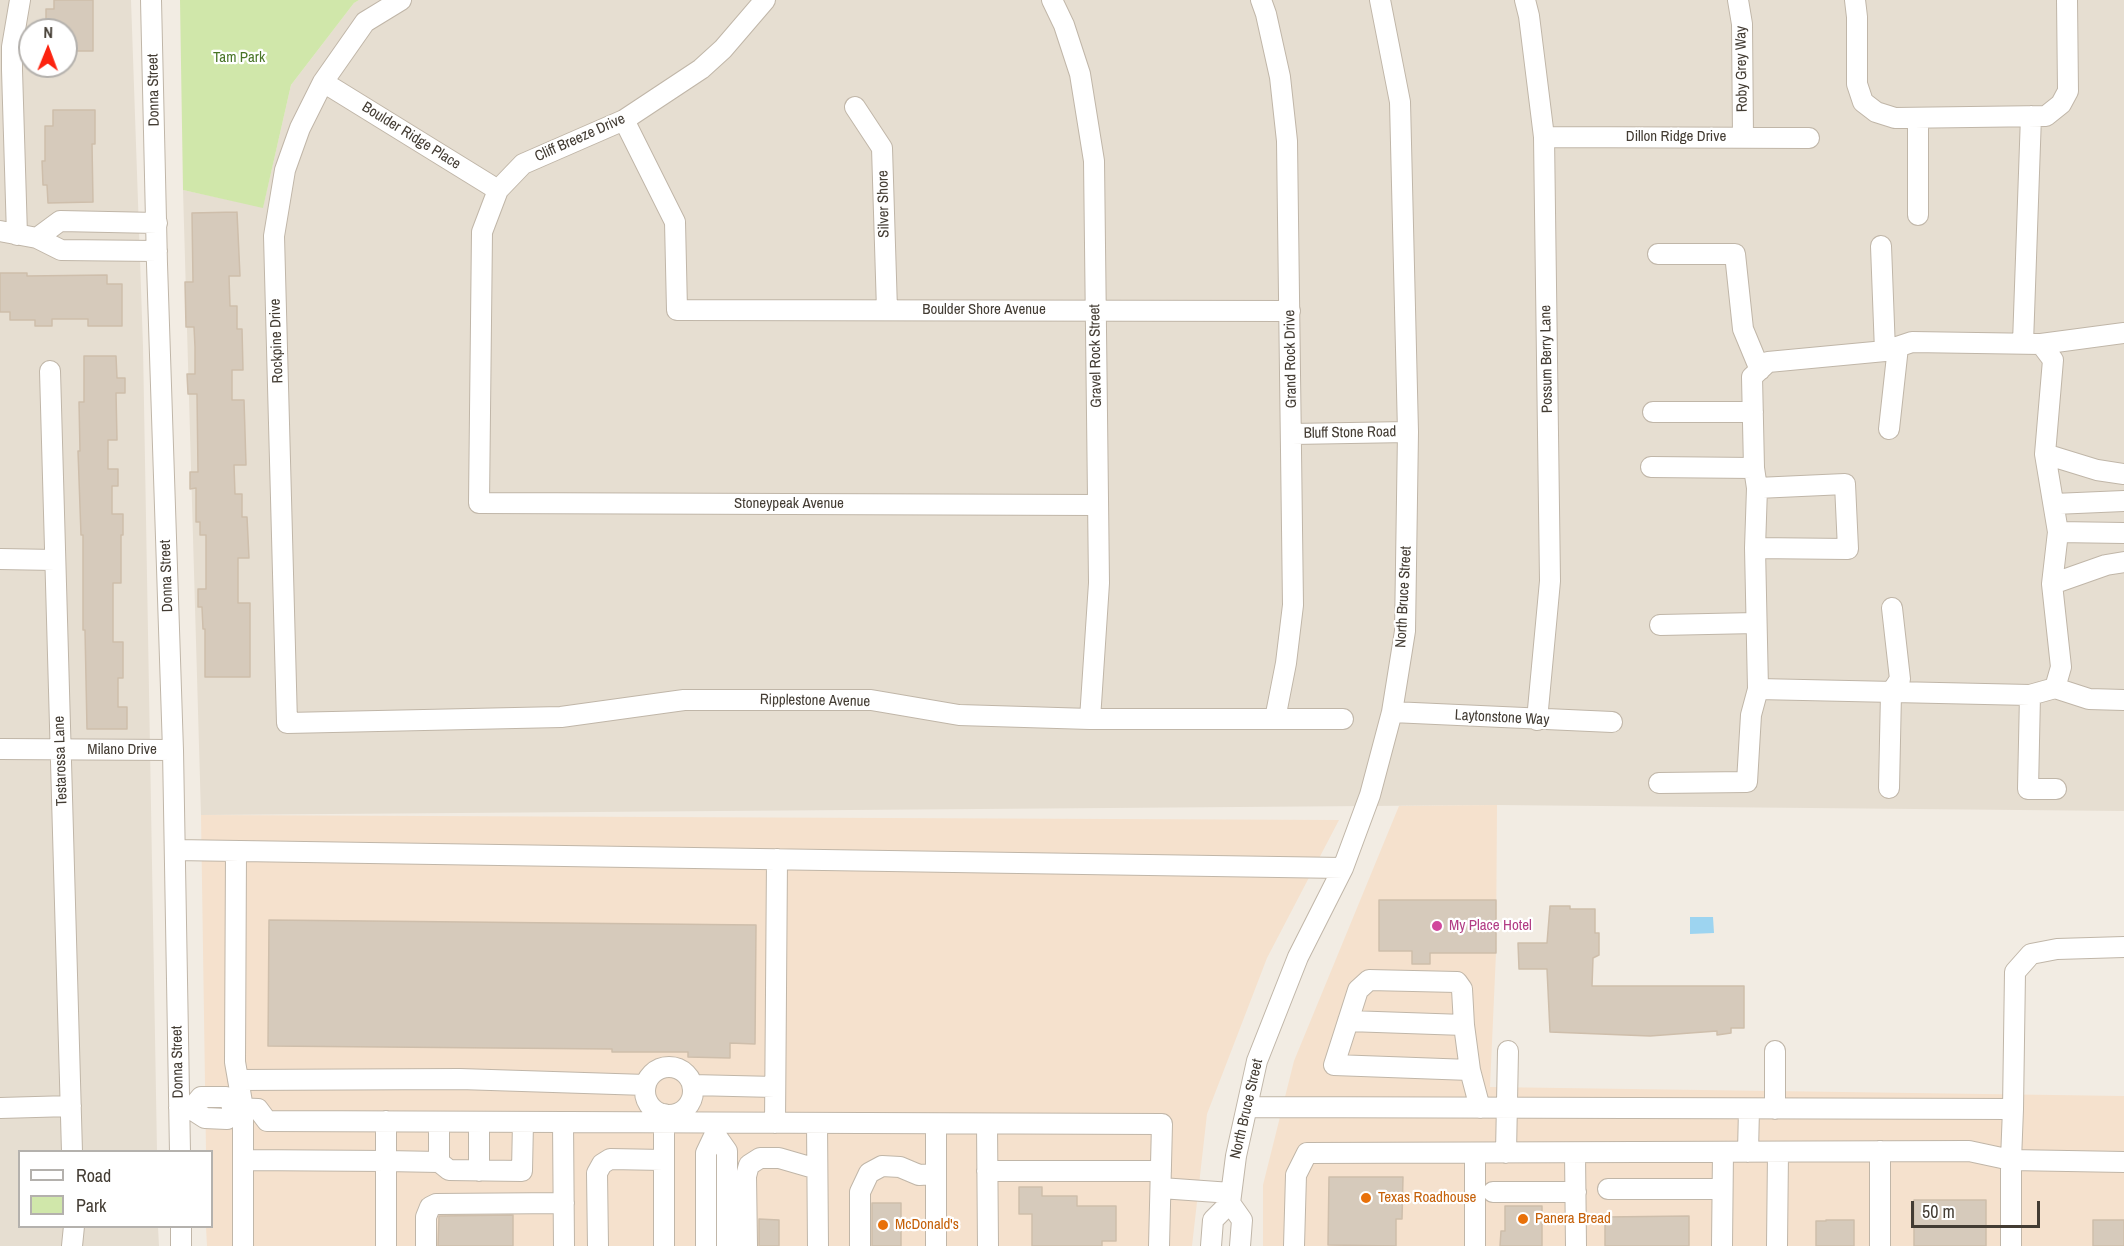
<!DOCTYPE html>
<html>
<head>
<meta charset="utf-8">
<style>
	body { margin:0 }
	#map { position:relative; width:2124px; height:1246px; overflow:hidden; background:#f2ece3; font-family:"Archivo Narrow",sans-serif }
	canvas { display:block }
	.legend { position:absolute; left:18px; top:1150px; width:195px; height:78px; box-sizing:border-box; background:#fff; border:2px solid #b4b1ad; margin:0; padding:8px 10px; list-style:none; font-size:18px; color:#433c33 }
	.legend li { display:flex; align-items:center; gap:12px; height:30px }
	.legend b { width:30px; border:2px solid #b4b1ad }
	.north { position:absolute; left:18px; top:18px; width:60px; height:60px; box-sizing:border-box; background:#fff; border:2px solid #b4b1ad; border-radius:50%; rotate:1deg; font-size:16px; font-weight:700; line-height:24px; text-align:center; color:#433c33 }
	.north::after { content:''; display:block; margin:auto; width:21px; height:27px; background:#fc230f; clip-path:polygon(50% 0,100% 100%,50% 72%,0 100%) }
	.scale { position:absolute; left:1911px; top:1201px; width:129px; height:27px; box-sizing:border-box; border:3px solid #433c33; border-top:0; padding-left:8px; font-size:18px; line-height:21px; white-space:nowrap; color:#433c33; -webkit-text-stroke:4px #fff; paint-order:stroke }
</style>
</head>
<body>
<div id="map">
<canvas width="2124" height="1246"></canvas>
<ul class="legend">
<li><b style="height:8px;background:#fff"></b>Road</li>
<li><b style="height:16px;background:#d0e7aa"></b>Park</li>
</ul>
<div class="north">N</div>
<div class="scale">50 m</div>
</div>
<script>
const context = document.querySelector('canvas').getContext('2d');
context.lineJoin = 'round';
function fill(path, color) {
  context.fillStyle = color;
  context.fill(path, 'evenodd');
}
function poly(rows) {
  const path = new Path2D();
  for (const r of rows) {
    if (r.length === 3) {
      path.moveTo(r[0] + r[2], r[1]);
      path.arc(r[0], r[1], r[2], 0, 2 * Math.PI);
      continue;
    }
    path.moveTo(r[0], r[1]);
    for (let i = 2; i < r.length; i += 2) path.lineTo(r[i], r[i + 1]);
  }
  return path;
}
function trace(path, color, width, dash) {
  context.strokeStyle = color;
  context.lineWidth = width;
  context.lineCap = dash ? 'butt' : 'round';
  context.setLineDash(dash || []);
  context.stroke(path);
}
function label(font, color, halo, rows, align = 'center') {
  context.font = font + ' "Archivo Narrow",sans-serif';
  context.lineWidth = 4.5;
  context.setLineDash([]);
  context.textBaseline = 'middle';
  context.strokeStyle = halo;
  context.fillStyle = color;
  for (const [text, x, y, turn = 0] of rows) {
    context.save();
    context.translate(x, y);
    context.rotate((+turn || 0) * Math.PI / 180);
    context.textAlign = isNaN(turn) ? turn : align;
    if (halo) context.strokeText(text, 0, 0);
    context.fillText(text, 0, 0);
    context.restore();
  }
}
fill(poly([
	[0,0,131,0,143,346,157,1151,20,1152,20,1226,158,1227,159,1246,0,1246],
	[30,30,66,30,66,66,30,66],
	[359,0,2124,0,2124,811,1497,805,201,815,183,190,263,207,291,85,354,3]
]), '#e6ded1');
fill(poly([
	[1497,805,1496,953,1490,1087,2124,1096,2124,1246,1263,1246,1263,1185,1294,1061,1399,806],
	[201,815,1339,820,1267,958,1207,1114,1192,1246,207,1246,206,1227,212,1226,212,1152,206,1151]
]), '#f5e1cd');
fill(poly([
	[180,0,359,0,354,3,291,85,263,208,183,190]
]), '#d0e7aa');
fill(poly([
	[1690,917,1713,917,1714,933,1690,934]
]), '#9dd4f0');
const building = poly([
	[54,0,93,0,93,51,66,51,66,30,46,30,46,9,54,9,54,0],
	[53,110,95,110,95,144,92,144,93,202,48,203,47,185,43,185,42,161,45,161,45,126,53,126,53,110],
	[237,212,240,276,229,276,230,306,237,306,237,329,242,329,243,370,232,370,232,400,244,400,246,465,234,465,235,494,242,494,242,517,247,517,249,558,238,558,238,603,250,603,250,677,205,677,205,629,203,629,202,607,198,607,198,589,206,589,206,535,200,535,200,522,196,522,196,488,190,489,190,472,198,472,197,394,188,394,187,374,195,374,195,347,194,327,186,327,185,282,193,282,192,213,237,212],
	[0,273,27,273,27,276,107,275,107,284,122,284,122,326,88,326,88,319,52,319,52,326,35,326,35,320,10,320,10,312,0,312,0,273],
	[84,356,116,356,117,378,125,378,125,393,116,393,117,440,108,440,108,469,118,469,118,486,112,486,112,514,123,514,123,535,121,535,121,583,113,583,113,642,123,642,123,678,118,678,118,707,127,707,127,729,87,729,85,630,83,630,83,535,81,535,78,451,80,451,79,402,84,402,84,356],
	[1379,900,1496,900,1496,953,1430,953,1430,964,1412,964,1412,951,1379,951,1379,900],
	[1550,906,1570,906,1570,909,1595,909,1595,933,1599,933,1599,955,1593,958,1592,986,1744,986,1744,1028,1731,1028,1731,1033,1717,1035,1717,1031,1650,1036,1550,1032,1547,969,1519,969,1518,943,1547,943,1550,906],
	[269,920,756,925,755,1044,730,1043,730,1058,688,1057,688,1052,612,1052,612,1049,268,1046,269,920],
	[1329,1177,1403,1177,1402,1219,1396,1219,1396,1246,1328,1245,1329,1177],
	[1019,1187,1042,1187,1042,1196,1077,1196,1077,1206,1116,1206,1116,1241,1102,1241,1102,1246,1032,1246,1032,1214,1019,1214,1019,1187],
	[1914,1200,1986,1200,1986,1246,1914,1246,1914,1200],
	[872,1203,901,1203,901,1246,872,1246,872,1203],
	[1505,1206,1542,1206,1542,1246,1500,1246,1501,1231,1505,1231,1505,1206],
	[513,1215,513,1246,438,1246,439,1216,513,1215],
	[1689,1216,1689,1246,1605,1246,1605,1217,1689,1216],
	[759,1219,779,1220,779,1246,759,1246,759,1219],
	[1826,1220,1854,1220,1854,1246,1816,1246,1816,1221,1826,1221,1826,1220],
	[2093,1220,2124,1220,2124,1246,2093,1246,2093,1220]
]);
fill(building, '#d6cabb');
trace(building, '#cebeab', 1.5);
const minor = poly([
	[151,0,157,264,173,750,180,1152],
	[401,0,365,22,323,82,300,128,285,170,274,236,287,723,561,717,684,700,871,700,959,715,1090,719,1343,719],
	[765,0,723,49,701,69,624,120,523,164,498,190,482,232,479,503,1098,505],
	[1052,0,1064,25,1080,74,1094,161,1099,583,1090,719],
	[1261,0,1266,14,1280,77,1287,141,1293,605,1286,663,1275,719],
	[1525,0,1529,16,1544,137,1550,581,1537,720],
	[1738,0,1742,24,1743,137],
	[1855,0,1857,17,1857,84,1863,102,1876,112,1895,118,2046,116,2061,104,2068,91,2067,0],
	[323,82,498,190],
	[855,107,882,148,887,310],
	[624,120,675,222,677,310,1290,311],
	[1544,137,1809,138],
	[1918,215,1918,118],
	[0,231,37,238,61,250,157,251],
	[17,235,12,70,12,47,20,0],
	[37,238,60,221,157,223],
	[1881,246,1885,351],
	[1658,254,1735,254,1743,329,1760,370],
	[1912,342,2041,344,2053,360,2045,454,2058,532,2052,584,2061,667,2055,688,2030,695,1758,689,1755,548,1757,488,1754,468,1752,377,1768,362,1885,351,1912,342],
	[2023,343,2031,116],
	[2041,344,2124,333],
	[50,371,72,1152],
	[1653,412,1753,412],
	[1889,429,1898,347],
	[1292,434,1408,432],
	[2045,454,2097,470,2124,474],
	[1651,467,1754,468],
	[2054,504,2124,501],
	[2058,532,2124,533],
	[1755,548,1848,549,1845,484,1757,488],
	[0,559,55,560],
	[2052,584,2106,565,2124,562],
	[1660,625,1756,623],
	[2055,688,2089,699,2124,700],
	[2030,695,2028,789,2056,789],
	[1392,712,1612,722],
	[0,749,173,750],
	[1659,783,1747,782,1751,715,1758,689],
	[1889,788,1891,693,1900,679,1892,608],
	[175,850,1343,868],
	[236,851,235,1062,243,1108,243,1246],
	[1348,1021,1464,1025],
	[669,1091,24],
	[1470,1070,1464,1025,1462,989,1457,982,1369,980,1358,990,1334,1065,1470,1070,1480,1108],
	[238,1080,460,1079,646,1085],
	[692,1085,775,1087],
	[1247,1107,2013,1109,2015,972,2031,954,2057,949,2124,947],
	[0,1108,71,1106],
	[179,1108,191,1109,205,1118,227,1119,235,1108],
	[191,1109,201,1097,226,1097,235,1108,258,1109,267,1121,1162,1124,1159,1246],
	[1775,1109,1775,1051],
	[664,1114,664,1246],
	[563,1122,564,1246],
	[775,1123,777,859],
	[817,1123,818,1246],
	[987,1124,988,1246],
	[715,1134,727,1151,727,1246],
	[1748,1152,1749,1109],
	[1475,1153,1475,1246],
	[1506,1153,1508,1051],
	[1575,1153,1576,1246],
	[243,1160,386,1161,386,1121],
	[439,1162,439,1122],
	[479,1171,479,1122],
	[987,1171,1161,1171],
	[1161,1188,1231,1193],
	[1608,1189,1722,1189],
	[1493,1192,1576,1192],
	[1230,1203,1242,1220,1240,1246],
	[181,1226,181,1246],
	[72,1246,74,1226],
	[386,1246,386,1161,439,1162,449,1170,522,1171,523,1122],
	[426,1246,426,1217,430,1207,436,1204,564,1203],
	[598,1246,597,1173,602,1164,610,1159,663,1160],
	[706,1246,706,1153,715,1134,716,1123],
	[747,1246,746,1176,749,1165,760,1158,779,1158,817,1169],
	[860,1246,860,1192,869,1173,882,1166,900,1167,919,1175,936,1174],
	[936,1246,936,1124],
	[1211,1246,1213,1220,1230,1203,1236,1156,1257,1061,1298,957,1343,868,1370,795,1392,712,1405,631,1408,432,1400,102,1380,0],
	[1294,1246,1296,1175,1307,1153,1969,1151,2011,1160,2013,1109],
	[1722,1246,1723,1152],
	[1777,1246,1778,1152],
	[1880,1246,1880,1151],
	[2011,1246,2011,1160,2124,1162]
]);
trace(minor, '#c0b6a8', 22);
trace(minor, '#fff', 20);
for (const [x, y, r, color] of [
	[1437,926,6,"#d1479c"],
	[1366,1198,6,"#e8710a"],
	[1523,1219,6,"#e8710a"],
	[883,1225,6,"#e8710a"]
]) {
  const dot = new Path2D();
  dot.arc(x, y, r, 0, 2 * Math.PI);
  context.fillStyle = color;
  context.fill(dot);
  trace(dot, '#fff', 2);
}
label('15px', '#497527', '#fff', [
	["Tam Park",239,58]
]);
label('15px', '#433c33', '#fff', [
	["Roby Grey Way",1742,69,-91],
	["Donna Street",154,90,-91],
	["Boulder Ridge Place",411,136,32],
	["Dillon Ridge Drive",1676,137],
	["Cliff Breeze Drive",580,138,-24],
	["Silver Shore",884,204,-91],
	["Boulder Shore Avenue",984,310],
	["Rockpine Drive",277,341,-92],
	["Gravel Rock Street",1096,356,-91],
	["Grand Rock Drive",1291,359,-91],
	["Possum Berry Lane",1547,359,-91],
	["Bluff Stone Road",1350,433,-1],
	["Stoneypeak Avenue",789,504],
	["Donna Street",167,576,-92],
	["North Bruce Street",1404,597,-87],
	["Ripplestone Avenue",815,701,1],
	["Laytonstone Way",1502,718,3],
	["Milano Drive",122,750],
	["Testarossa Lane",61,761,-92],
	["Donna Street",178,1062,-91],
	["North Bruce Street",1247,1109,-77]
]);
label('15px', '#b23c85', '#fff', [
	["My Place Hotel",1449,926]
], 'left');
label('15px', '#c56008', '#fff', [
	["Texas Roadhouse",1378,1198],
	["Panera Bread",1535,1219],
	["McDonald's",895,1225]
], 'left');
</script>
</body>
</html>
